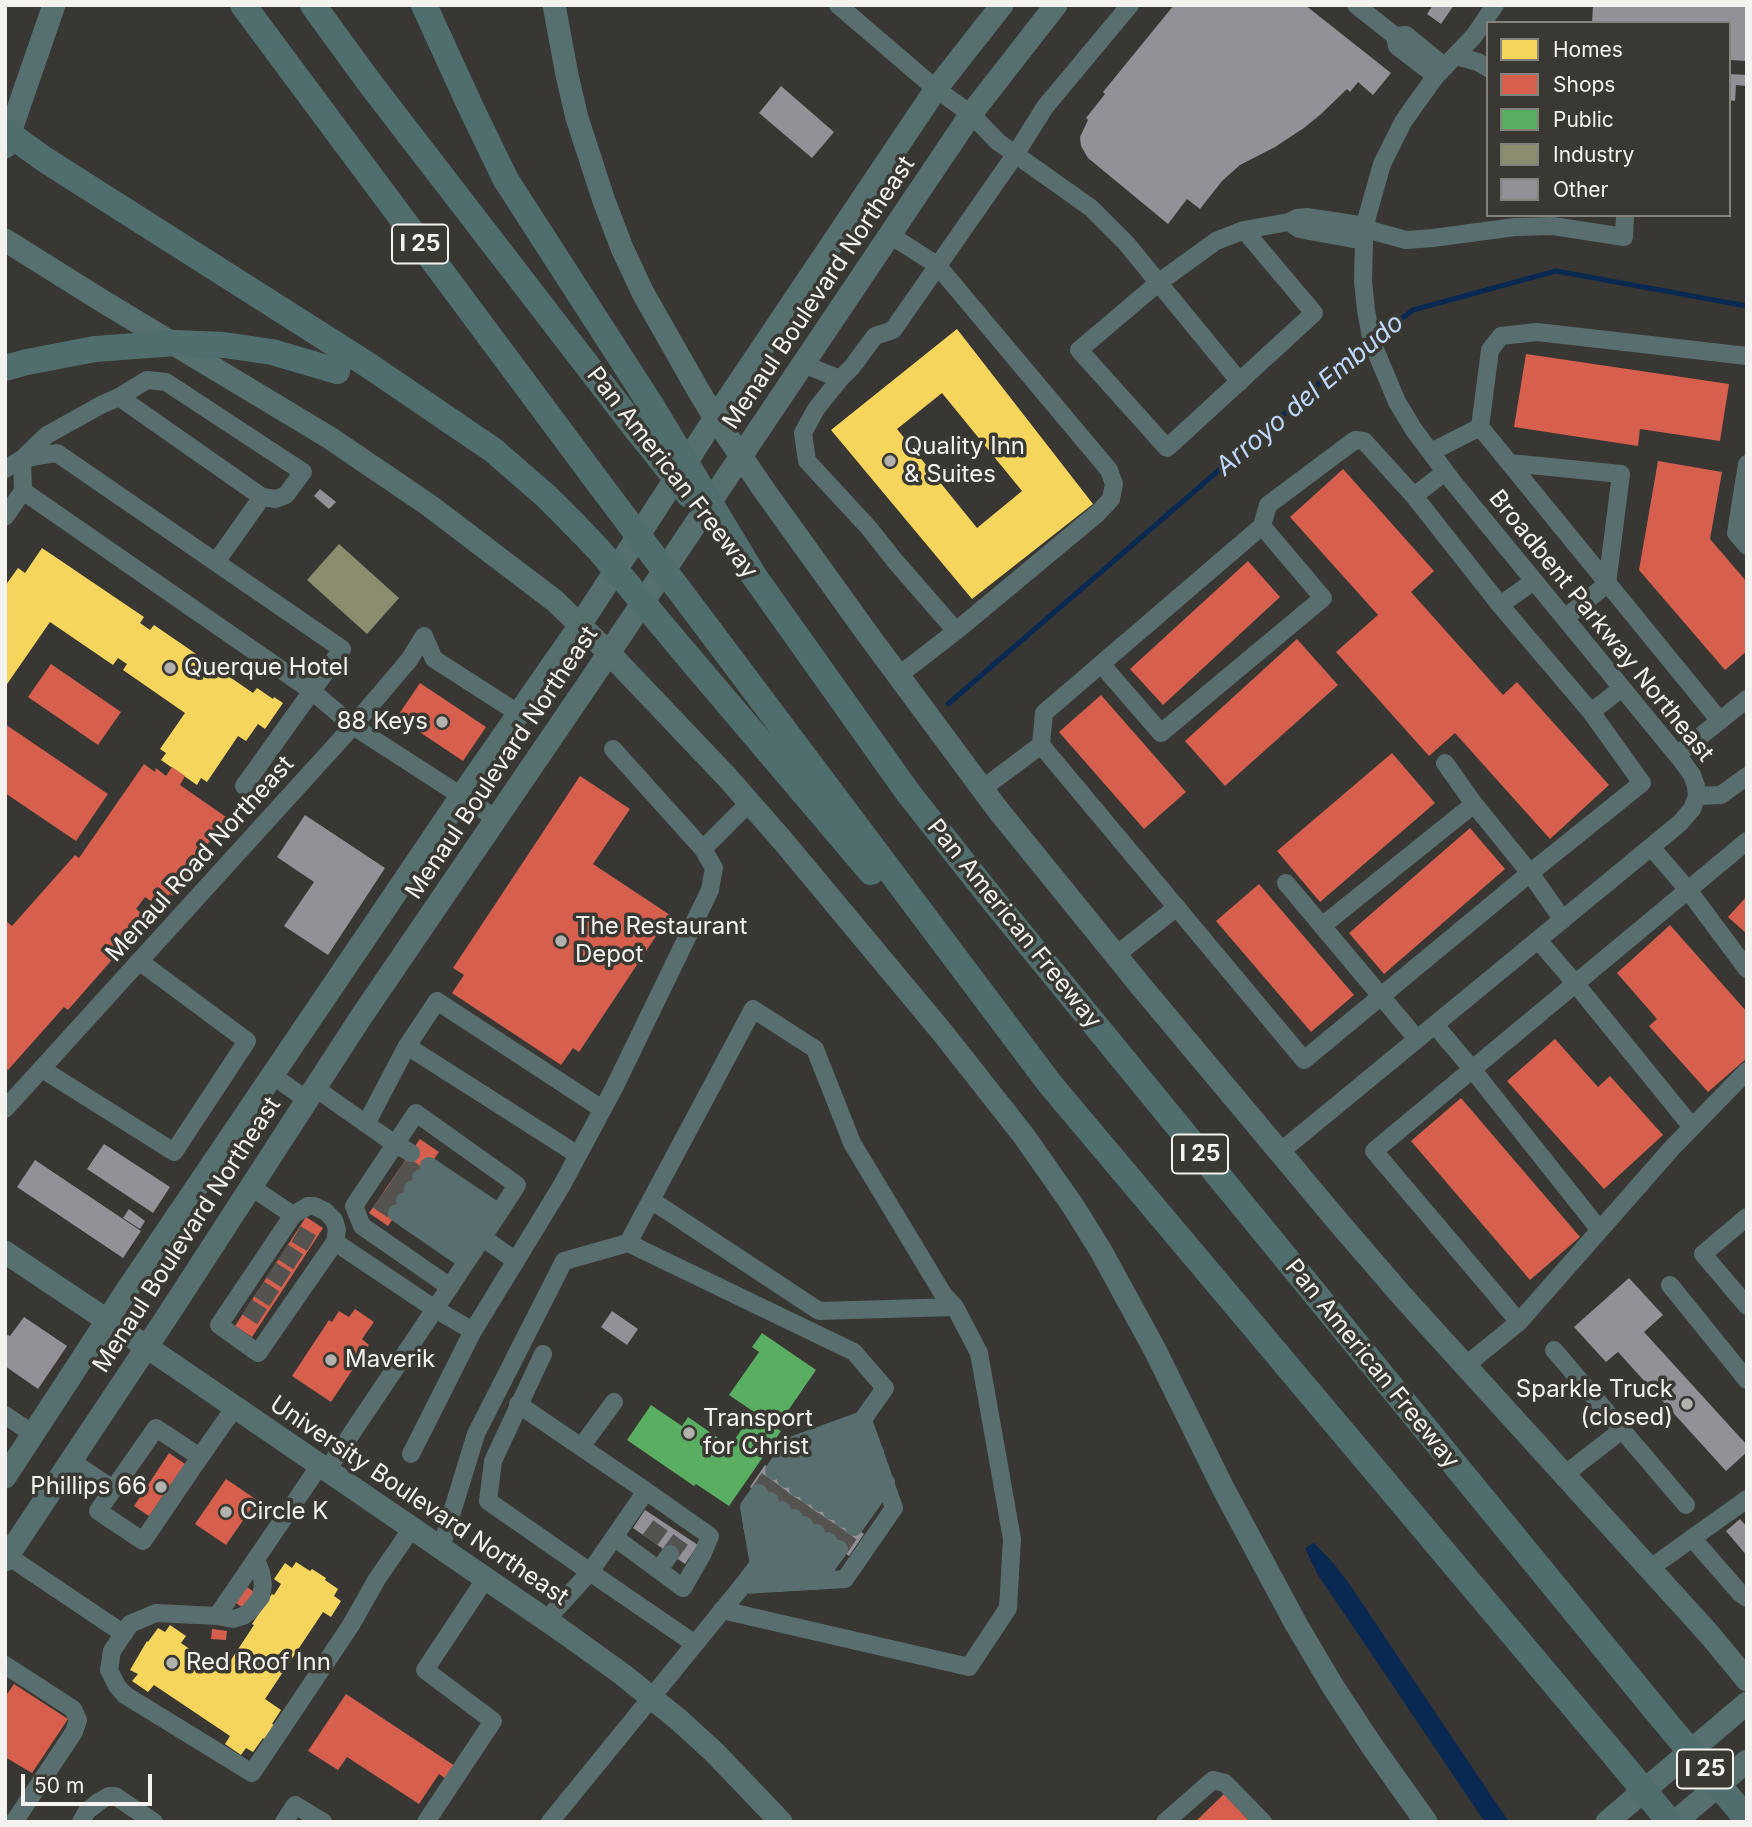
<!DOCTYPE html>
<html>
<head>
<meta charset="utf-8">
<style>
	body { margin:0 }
	#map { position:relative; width:1752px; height:1827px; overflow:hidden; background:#383733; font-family:Inter,sans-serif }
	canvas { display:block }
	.frame { position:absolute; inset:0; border:7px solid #f3f2ee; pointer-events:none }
	.legend { position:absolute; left:1486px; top:21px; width:245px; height:196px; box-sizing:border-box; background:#393832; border:2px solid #83827d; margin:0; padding:9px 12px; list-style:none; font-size:21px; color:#f3f2ee }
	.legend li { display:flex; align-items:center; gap:14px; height:35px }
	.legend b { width:35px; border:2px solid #83827d }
	.scale { position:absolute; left:21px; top:1774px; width:131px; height:32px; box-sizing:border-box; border:4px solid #f3f2ee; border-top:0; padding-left:9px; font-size:21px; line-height:24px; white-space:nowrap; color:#f3f2ee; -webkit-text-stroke:5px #393832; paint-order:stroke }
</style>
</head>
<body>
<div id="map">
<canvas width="1752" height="1827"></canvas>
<div class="frame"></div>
<ul class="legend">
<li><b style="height:19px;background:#f6d55c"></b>Homes</li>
<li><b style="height:19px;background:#d6604d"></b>Shops</li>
<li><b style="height:19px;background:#5aae61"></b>Public</li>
<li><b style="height:19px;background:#8c8c6e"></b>Industry</li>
<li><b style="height:19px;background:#949098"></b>Other</li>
</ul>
<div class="scale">50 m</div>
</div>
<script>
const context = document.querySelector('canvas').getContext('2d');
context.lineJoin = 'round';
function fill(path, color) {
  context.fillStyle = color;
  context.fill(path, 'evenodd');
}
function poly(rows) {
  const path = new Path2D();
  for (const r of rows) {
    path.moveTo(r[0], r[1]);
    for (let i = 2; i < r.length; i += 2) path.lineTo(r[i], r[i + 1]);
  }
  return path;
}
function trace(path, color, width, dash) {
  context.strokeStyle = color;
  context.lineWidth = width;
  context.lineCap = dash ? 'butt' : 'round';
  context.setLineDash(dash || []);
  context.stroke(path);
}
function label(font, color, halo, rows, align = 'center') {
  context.font = font + ' Inter,sans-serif';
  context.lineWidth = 7;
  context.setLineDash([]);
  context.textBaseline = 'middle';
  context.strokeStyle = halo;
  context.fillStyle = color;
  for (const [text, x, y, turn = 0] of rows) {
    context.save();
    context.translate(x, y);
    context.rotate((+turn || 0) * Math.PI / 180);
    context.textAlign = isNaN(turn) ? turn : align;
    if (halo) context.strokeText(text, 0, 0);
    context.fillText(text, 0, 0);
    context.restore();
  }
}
fill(poly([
	[1314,1543,1334,1564,1350,1585,1509,1822,1485,1822,1318,1575,1305,1548]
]), '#092852');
fill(poly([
	[957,329,1093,504,972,599,831,430],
	[942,393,1022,491,977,528,897,429],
	[42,548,144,617,140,623,150,630,154,625,253,693,257,688,273,699,274,697,283,703,265,729,258,724,246,741,238,736,207,782,201,778,197,785,161,760,166,753,160,749,185,713,123,670,127,664,118,658,113,665,50,622,5,687,5,586,18,568,25,573],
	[296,1562,310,1571,312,1569,326,1578,325,1580,338,1589,334,1596,341,1601,331,1617,323,1612,265,1699,281,1710,272,1724,275,1725,265,1740,263,1738,253,1752,246,1748,241,1755,225,1744,230,1736,154,1685,148,1692,132,1681,138,1674,130,1670,147,1641,148,1642,158,1628,165,1632,170,1625,186,1636,181,1643,223,1672,254,1625,252,1624,272,1594,274,1595,281,1584,274,1579,285,1563,292,1568]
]), '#f6d55c');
fill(poly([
	[1526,354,1729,384,1720,441,1640,429,1638,446,1514,427],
	[1658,461,1722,472,1710,539,1747,582,1747,651,1725,670,1639,570],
	[1343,469,1434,571,1411,592,1503,695,1517,682,1609,785,1550,839,1455,733,1429,756,1336,652,1378,615,1290,517],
	[1248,561,1280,597,1163,705,1130,669],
	[1297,639,1338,685,1225,786,1185,741],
	[51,664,121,712,98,745,28,697],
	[420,683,486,727,463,761,397,717],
	[1101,695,1186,792,1144,829,1059,732],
	[5,724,108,794,76,841,5,793],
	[1392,753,1435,803,1320,902,1277,851],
	[144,764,155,772,156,768,166,776,172,767,185,776,180,785,226,817,173,896,170,894,158,906,145,897,136,909,145,916,121,943,124,946,68,1010,64,1007,8,1070,5,1067,5,920,12,926,75,855,79,858],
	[580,776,630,809,593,864,670,915,579,1052,573,1048,561,1065,452,993,464,975,453,968],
	[1470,828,1505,869,1384,974,1349,933],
	[1259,884,1354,995,1311,1032,1216,921],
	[1747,896,1747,934,1728,917],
	[1670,925,1747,1012,1747,1058,1708,1092,1649,1026,1657,1019,1617,973],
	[1555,1039,1598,1087,1610,1076,1663,1135,1604,1189,1507,1081],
	[1461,1098,1580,1237,1530,1280,1411,1141],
	[420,1139,439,1152,388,1226,369,1213],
	[306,1217,323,1228,252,1337,235,1326],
	[355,1309,374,1322,362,1339,369,1345,331,1402,292,1376,329,1320,332,1322,339,1311,349,1317],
	[169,1453,185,1464,149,1516,134,1506],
	[226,1479,257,1500,226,1545,195,1524],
	[247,1587,267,1601,256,1617,236,1603],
	[212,1629,227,1631,226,1640,211,1639],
	[14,1684,68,1719,32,1773,5,1757,5,1697],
	[346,1694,455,1766,446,1779,439,1774,419,1804,347,1757,338,1770,308,1751],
	[1224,1794,1250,1822,1195,1822]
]), '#d6604d');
fill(poly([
	[762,1333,816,1370,776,1428,781,1431,729,1506,696,1484,694,1486,627,1440,651,1405,682,1426,688,1417,730,1446,754,1412,729,1395,759,1352,752,1347]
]), '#5aae61');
fill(poly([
	[339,544,399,598,367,634,307,580]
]), '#8c8c6e');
trace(poly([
	[1376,338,1413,310,1556,271,1747,306],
	[948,704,1335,370,1369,344]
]), '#092852', 5);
fill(poly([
	[1174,5,1305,5,1391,73,1373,95,1358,82,1350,92,1347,89,1321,114,1304,128,1275,147,1240,165,1222,181,1200,209,1187,199,1168,224,1088,158,1081,146,1080,137,1088,120,1086,118,1105,94,1103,92],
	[1433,5,1454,5,1441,24,1427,14],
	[1593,5,1747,5,1746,61,1729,60,1729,23,1592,23],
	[1729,74,1747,75,1746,86,1736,85,1735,101,1729,100],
	[781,86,834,132,812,158,759,113],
	[320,489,336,502,329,509,314,496],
	[305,815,385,868,328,955,284,926,314,882,277,857],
	[104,1144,170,1187,153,1213,87,1169],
	[35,1160,141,1231,123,1258,17,1187],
	[129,1209,145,1221,140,1229,123,1218],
	[1629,1278,1663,1315,1644,1332,1747,1445,1747,1452,1726,1471,1618,1352,1606,1362,1574,1327],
	[612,1311,638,1329,627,1345,601,1327],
	[24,1317,67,1346,38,1389,5,1366,5,1338,8,1335,10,1336],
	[765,1465,864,1534,849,1556,750,1487],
	[645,1510,698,1545,685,1564,633,1528],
	[1740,1519,1747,1527,1747,1556,1726,1531]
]), '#949098');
trace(poly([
	[403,1164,421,1178],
	[395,1176,413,1189],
	[387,1188,405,1201],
	[378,1200,397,1213],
	[296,1234,313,1244],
	[283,1252,300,1263],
	[271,1270,288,1281],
	[259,1289,276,1300],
	[247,1307,264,1318],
	[759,1493,774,1471],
	[770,1501,786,1479],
	[782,1510,798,1488],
	[794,1518,809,1496],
	[804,1525,820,1503],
	[816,1533,832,1511],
	[650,1540,663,1522],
	[828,1541,843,1519],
	[839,1549,854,1527],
	[670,1554,683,1536]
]), '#54534f', 18, [18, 9]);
trace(poly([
	[838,5,936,89,971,114,998,142,1091,208,1126,243,1240,382],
	[1356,5,1395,36,1406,35,1445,67],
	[1395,36,1397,46,1436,76],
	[1456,56,1478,62,1488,68],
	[1289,222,1299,229,1364,241],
	[1366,229,1406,240,1433,238,1515,227,1553,226,1624,237,1625,215],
	[1244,230,1314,313,1167,448,1079,350,1158,283,1216,241,1244,230,1289,222,1297,218,1307,217,1366,226],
	[803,364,840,379,852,367,875,336,893,330,1015,155,1045,107,1130,5],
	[840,379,816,409,803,433,807,461,869,528,895,561,956,631,1098,513,1111,499,1114,484,1109,470,937,265,890,235],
	[119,397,262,497,216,562],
	[1431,452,1480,427],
	[1510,463,1621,474,1607,584,1565,618],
	[1747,464,1736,533,1747,546],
	[5,469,22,459,57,453,342,649,244,786],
	[23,491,22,459,47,435,101,405,119,397,147,380,166,382,303,472,286,495,276,499,262,497],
	[1414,496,1445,472],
	[5,517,23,491,312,691,353,726,497,819],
	[1500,605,1534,581],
	[424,636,434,659,518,713],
	[1101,664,1161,733,1323,598,1262,526],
	[898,676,956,631],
	[1591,712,1622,688],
	[1720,721,1480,427,1490,350,1501,336,1537,332,1747,356],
	[1677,755,1747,699],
	[1445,763,1474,804,1530,873,1563,920],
	[982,789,1041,745,1044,713,1262,526,1268,505,1355,440,1364,441,1414,496,1500,605,1591,712,1642,783,1530,873,1304,1060,1041,745],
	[1697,796,1721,795,1747,776],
	[1651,847,1688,890,1747,969],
	[703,849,749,803],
	[1286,883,1417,1039],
	[1322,926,1474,804],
	[1538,940,1575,983,1692,1127],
	[1116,955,1177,907],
	[1435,1025,1472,1069,1599,1229],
	[407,1046,578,1155],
	[42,1069,174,1152,247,1041,139,961],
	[272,1075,307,1100],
	[315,1088,395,1144,411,1153],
	[5,1109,353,726,409,660,424,636],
	[366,1124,407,1046,437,1001,602,1109],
	[1280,1152,1680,823,1692,809,1697,796,1696,786,1692,775,1682,761,1453,482,1414,430,1397,402,1372,342,1366,310,1363,281,1364,241,1367,217,1382,164,1403,122,1417,102,1436,76,1474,36,1495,5],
	[429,1166,499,1213],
	[421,1178,490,1226],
	[251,1187,293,1215,219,1325,258,1353,335,1242,435,1309,327,1470],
	[413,1189,516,1261],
	[651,1200,819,1311,955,1307],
	[405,1201,474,1249],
	[397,1213,467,1261],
	[293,1215,308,1206,314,1206,325,1211,334,1220,337,1230,335,1242],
	[1747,1217,1703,1254,1747,1306],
	[1670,1285,1747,1380],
	[450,1287,362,1226,354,1206,416,1113,517,1185,499,1213,435,1309,473,1331],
	[1519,1322,1374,1151,1747,841],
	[1554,1350,1686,1505],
	[543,1354,493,1461,488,1501,590,1572,546,1620],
	[1465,1366,1519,1322,1672,1148,1747,1071],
	[614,1402,581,1447,646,1491,590,1572,695,1644],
	[518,1404,581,1447],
	[5,1415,33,1434],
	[411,1454,473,1331,562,1185,614,1088,710,890,714,868,703,849,613,749],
	[200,1457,143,1541,98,1511,156,1428,200,1457,235,1407],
	[71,1461,113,1489],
	[320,1465,217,1616,156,1613,130,1624,112,1651,109,1670,117,1686,125,1695,252,1773,351,1625,377,1579,412,1528],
	[774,1471,791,1446,863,1420],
	[1564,1475,1622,1430],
	[786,1479,815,1438],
	[798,1488,838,1429],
	[820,1503,868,1435],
	[832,1511,875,1452],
	[843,1519,880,1467],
	[752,1527,770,1501],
	[854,1527,886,1482],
	[614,1537,683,1588,702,1555,710,1536,646,1491],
	[1692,1538,1740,1593,1747,1598],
	[756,1547,782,1510],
	[441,1548,476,1434,564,1261,628,1243],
	[8,1556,124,1634],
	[759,1565,749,1507,759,1493],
	[1649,1569,1747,1499],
	[659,1570,670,1554],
	[816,1581,839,1549],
	[799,1582,828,1541],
	[782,1583,816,1533],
	[761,1584,804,1525],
	[743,1585,845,1579,894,1508,863,1420],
	[722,1610,969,1667,1008,1608,1012,1539,979,1353,955,1307,943,1294,852,1143,815,1049,753,1009,628,1243,854,1352,885,1388,809,1496],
	[217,1616,233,1619,243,1616,249,1612,261,1597,263,1585,261,1572,256,1560],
	[5,1665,73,1709,78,1720,74,1732,14,1822],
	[81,1822,87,1811,100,1801,109,1796,115,1796,154,1822],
	[284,1822,295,1805,323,1822],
	[426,1822,493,1721,425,1670,486,1578],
	[550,1822,743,1585,794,1518],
	[1165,1822,1213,1780,1225,1783,1263,1822]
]), '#596e6e', 18);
trace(poly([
	[554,5,567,75,577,118,604,201,622,248,643,293,698,390,715,418,764,490,869,636,998,810,1140,985,1340,1224,1403,1297,1709,1634,1747,1680],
	[5,147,54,5],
	[5,240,104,302,330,438,430,506,555,601,609,653,726,776,783,841,942,1032,1024,1136,1073,1206,1101,1251,1155,1350,1224,1490,1296,1624,1332,1685,1372,1746,1426,1822],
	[5,1252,147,1347,558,1628,622,1674,679,1720,714,1752,781,1822],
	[5,1477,127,1290,462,795,580,625,715,418,936,89,1002,5],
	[5,1560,168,1315,361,1017,588,684,971,114,1056,5],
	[1607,1822,1747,1703],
	[1675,1822,1747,1761]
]), '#566f6f', 23);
trace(poly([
	[243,5,598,482],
	[313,5,369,82,637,430],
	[424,5,472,110,506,180,651,405],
	[80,182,368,365,493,450,546,496,574,524],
	[754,576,909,794,993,900,1663,1719],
	[710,631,1050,1084,1617,1758],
	[686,654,871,872]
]), '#516e6e', 26);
trace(poly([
	[5,131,44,159,80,182],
	[5,368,27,362,95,349,176,343,224,345,272,352,337,371],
	[651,405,754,576],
	[637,430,689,495],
	[598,482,710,631],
	[574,524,599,550,686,654],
	[1663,1719,1747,1819],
	[1617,1758,1670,1822]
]), '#516e6e', 26);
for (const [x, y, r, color] of [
	[890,461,7,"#b2b1ad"],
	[170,668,7,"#b2b1ad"],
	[442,722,7,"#b2b1ad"],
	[561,941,7,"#b2b1ad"],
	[331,1360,7,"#b2b1ad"],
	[1687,1404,7,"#b2b1ad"],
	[689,1433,7,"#b2b1ad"],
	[161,1487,7,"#b2b1ad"],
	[226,1512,7,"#b2b1ad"],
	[172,1663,7,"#b2b1ad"]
]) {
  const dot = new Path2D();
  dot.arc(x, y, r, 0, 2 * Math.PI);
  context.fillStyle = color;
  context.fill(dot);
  trace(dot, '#393832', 2.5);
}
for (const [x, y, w] of [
	[420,244,56],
	[1200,1154,56],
	[1705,1769,56]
]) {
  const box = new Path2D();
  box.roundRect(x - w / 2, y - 19.5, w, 39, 5);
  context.fillStyle = '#393832';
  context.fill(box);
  trace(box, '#f3f2ee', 2);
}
label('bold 23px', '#f3f2ee', null, [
	["I 25",420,244],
	["I 25",1200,1154],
	["I 25",1705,1769]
]);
label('24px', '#f3f2ee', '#393832', [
	["Menaul Boulevard Northeast",819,293,-56],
	["Pan American Freeway",672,473,52],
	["Broadbent Parkway Northeast",1601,626,51],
	["Menaul Boulevard Northeast",502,763,-56],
	["Menaul Road Northeast",200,859,-48],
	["Pan American Freeway",1014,924,51],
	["Menaul Boulevard Northeast",187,1235,-57],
	["Pan American Freeway",1372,1364,51],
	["University Boulevard Northeast",419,1501,34]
]);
label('24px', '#f3f2ee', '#393832', [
	["Quality Inn",904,447],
	["& Suites",904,475],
	["Querque Hotel",184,668],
	["88 Keys",428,722,"right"],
	["The Restaurant",575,927],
	["Depot",575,955],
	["Maverik",345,1360],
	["Sparkle Truck",1673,1390,"right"],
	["(closed)",1673,1418,"right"],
	["Transport",703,1419],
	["for Christ",703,1447],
	["Phillips 66",147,1487,"right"],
	["Circle K",240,1512],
	["Red Roof Inn",186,1663]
], 'left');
label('italic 26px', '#bfd9fe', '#393832', [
	["Arroyo del Embudo",1310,395,-40]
]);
</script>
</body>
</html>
